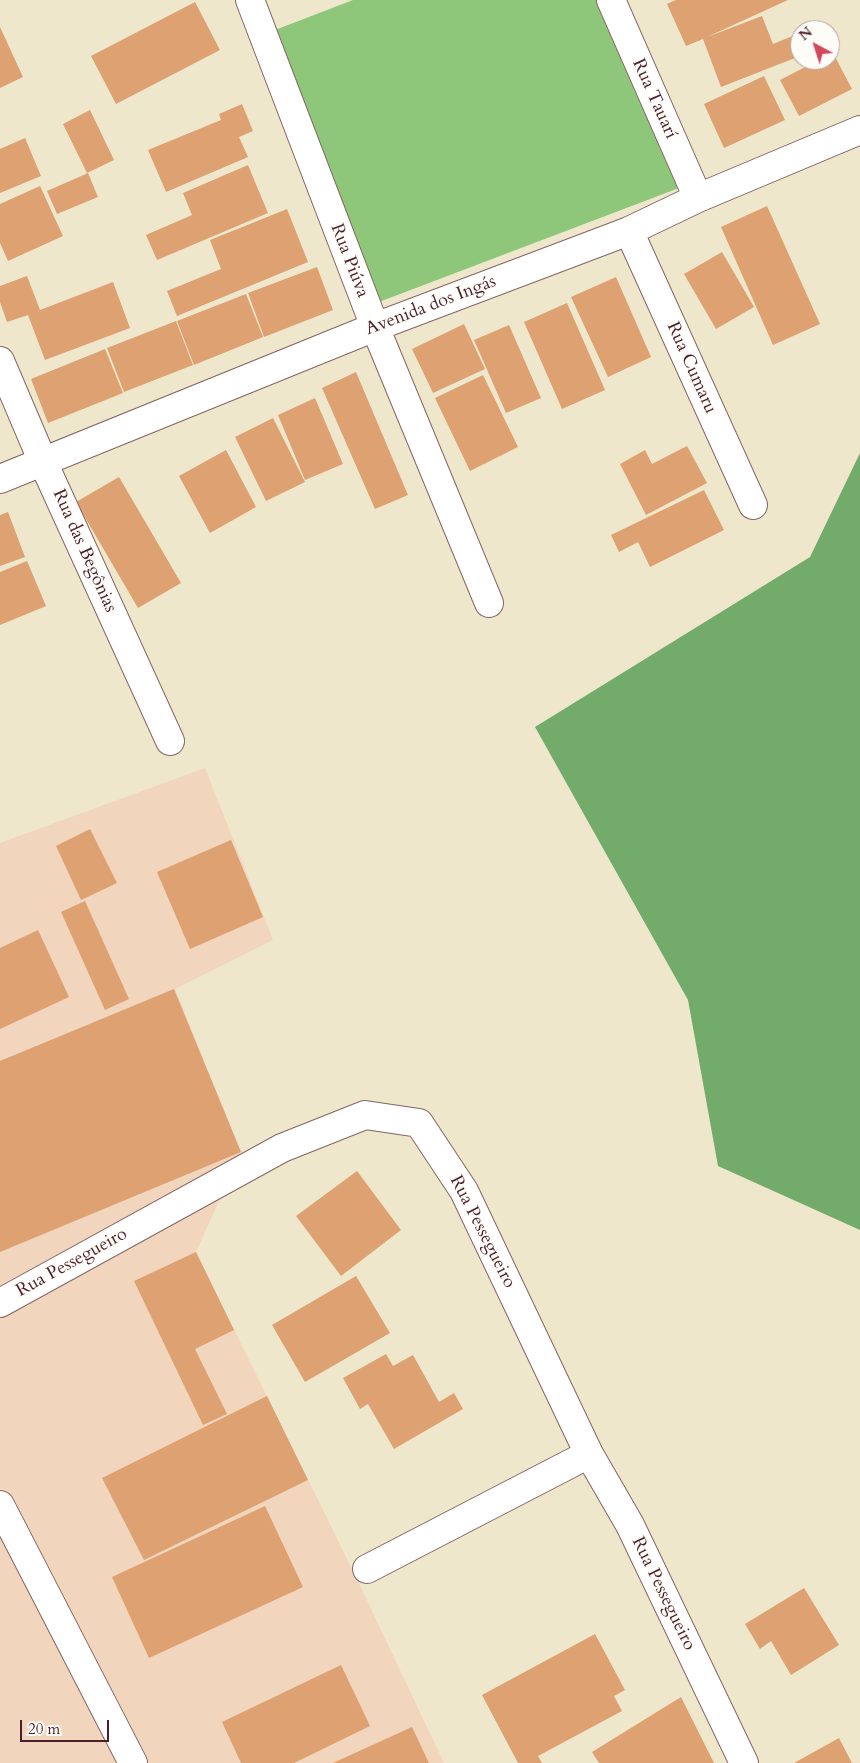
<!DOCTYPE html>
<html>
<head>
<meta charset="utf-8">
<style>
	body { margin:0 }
	#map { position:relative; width:860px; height:1763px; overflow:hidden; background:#efe7cc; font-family:Cardo,serif }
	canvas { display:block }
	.north { position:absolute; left:790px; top:20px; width:50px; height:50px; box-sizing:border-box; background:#fdfcf7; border:1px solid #b5a4a5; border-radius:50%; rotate:320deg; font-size:14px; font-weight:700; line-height:20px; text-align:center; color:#4a1f2b }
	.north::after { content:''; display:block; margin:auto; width:18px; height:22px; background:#d1495b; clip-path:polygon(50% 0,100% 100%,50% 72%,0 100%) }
	.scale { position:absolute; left:20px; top:1720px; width:89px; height:22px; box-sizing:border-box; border:2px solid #4a1f2b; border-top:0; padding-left:6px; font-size:15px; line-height:18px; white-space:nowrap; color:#4a1f2b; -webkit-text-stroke:4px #fdfcf7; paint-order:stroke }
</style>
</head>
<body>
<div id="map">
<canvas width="860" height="1763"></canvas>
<div class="north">N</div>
<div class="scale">20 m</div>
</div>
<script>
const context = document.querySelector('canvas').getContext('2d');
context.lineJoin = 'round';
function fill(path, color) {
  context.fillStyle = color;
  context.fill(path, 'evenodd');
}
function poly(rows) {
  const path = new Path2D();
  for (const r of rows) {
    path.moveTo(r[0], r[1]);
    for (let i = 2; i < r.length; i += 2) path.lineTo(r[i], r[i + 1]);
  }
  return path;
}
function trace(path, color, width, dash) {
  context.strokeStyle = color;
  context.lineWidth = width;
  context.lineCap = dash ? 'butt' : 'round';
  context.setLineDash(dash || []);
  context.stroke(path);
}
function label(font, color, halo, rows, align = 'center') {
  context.font = font + ' Cardo,serif';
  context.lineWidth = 4;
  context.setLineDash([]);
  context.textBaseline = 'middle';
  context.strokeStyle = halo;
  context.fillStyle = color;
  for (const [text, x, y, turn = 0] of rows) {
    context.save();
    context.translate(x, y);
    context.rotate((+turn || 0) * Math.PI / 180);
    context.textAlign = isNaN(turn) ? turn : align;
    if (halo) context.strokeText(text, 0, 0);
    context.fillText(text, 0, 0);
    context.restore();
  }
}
fill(poly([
	[205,768,273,940,175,989,241,1152,196,1252,355,1575,444,1763,0,1763,0,843]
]), '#f1d5bd');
fill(poly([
	[353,0,596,0,679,188,379,302,275,30]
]), '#8ec67a');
fill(poly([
	[860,453,860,1230,718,1166,688,1000,535,727,810,557]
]), '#72ab6a');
fill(poly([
	[676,0,788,0,707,37,762,16,773,44,800,33,800,56,721,87,703,39,686,46,667,4],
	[195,2,220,50,116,104,91,56],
	[0,27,23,77,0,88],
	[833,53,852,89,799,116,780,80,819,60,830,60,830,54],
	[764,76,785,120,724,148,704,104],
	[242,104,253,131,239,137,248,157,166,192,148,150,221,120,219,114],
	[90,110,114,160,87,173,63,124],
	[25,138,41,176,0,193,0,149],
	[248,165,268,213,157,260,146,235,192,215,183,193],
	[88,173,98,197,57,214,47,191],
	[40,186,63,236,8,261,0,243,0,204],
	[767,206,820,324,773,345,721,227],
	[287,209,308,262,177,316,167,291,221,269,210,240],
	[722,252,754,307,716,329,684,274],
	[317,267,333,310,264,337,248,293],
	[27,276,40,310,113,282,130,328,45,360,28,315,7,322,0,302,0,286],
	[616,277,651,357,608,377,571,297],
	[246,294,263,337,194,365,177,321],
	[567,303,605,390,562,409,524,322],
	[176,321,193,365,124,392,107,348],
	[464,324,485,369,433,393,412,349],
	[509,325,541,398,506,413,474,340],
	[105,349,123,393,48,423,31,379],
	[356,372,408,495,375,509,322,388],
	[483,375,518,447,470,471,435,398],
	[315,398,343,464,305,480,278,415],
	[273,418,305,482,266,501,235,437],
	[687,446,707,483,646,515,620,464,645,450,652,464],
	[226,450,256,507,210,533,179,476],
	[119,477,181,583,138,608,76,502],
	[704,490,724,530,650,567,638,542,619,552,611,535],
	[8,512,25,557,0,566,0,515],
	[27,561,46,606,0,625,0,572],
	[90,829,117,883,81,900,56,846],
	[231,840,263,917,190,949,157,872],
	[85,901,129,999,105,1010,61,912],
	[38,930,69,997,0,1029,0,948],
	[174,989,241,1152,0,1252,0,1061],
	[357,1171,401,1230,341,1276,296,1216],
	[196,1252,234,1330,195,1349,227,1414,203,1425,134,1281],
	[356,1276,390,1333,305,1382,272,1325],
	[386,1354,393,1366,413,1355,439,1402,454,1393,463,1409,394,1449,368,1404,360,1409,343,1378],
	[267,1396,308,1480,144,1560,102,1478],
	[265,1506,303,1587,149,1658,112,1577],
	[804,1588,839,1645,791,1675,771,1641,760,1649,745,1624],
	[595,1634,625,1690,614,1696,622,1711,538,1756,542,1763,518,1763,482,1695],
	[341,1665,370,1726,294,1763,241,1763,222,1722],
	[681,1697,714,1763,599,1763,592,1752],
	[412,1727,429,1763,333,1763],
	[839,1738,852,1763,794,1763]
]), '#dda172');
const minor = poly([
	[250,0,375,327,489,603],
	[611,0,698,198],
	[629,231,753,505],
	[0,361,43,462,170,741],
	[0,479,375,327,629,231,698,198,860,130],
	[0,1303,282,1148,365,1115,419,1123,464,1191,589,1454,630,1525,744,1763],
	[0,1505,133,1763],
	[367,1569,589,1454]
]);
trace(minor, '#846563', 30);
trace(minor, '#fff', 28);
label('18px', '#4a1f2b', '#fdfcf7', [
	["Rua Tauarí",654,99,66],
	["Rua Piúva",349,261,69],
	["Avenida dos Ingás",431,306,-21],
	["Rua Cumaru",691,368,66],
	["Rua das Begônias",84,551,66],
	["Rua Pessegueiro",482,1232,63],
	["Rua Pessegueiro",72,1263,-29],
	["Rua Pessegueiro",663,1594,64]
]);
</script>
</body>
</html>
